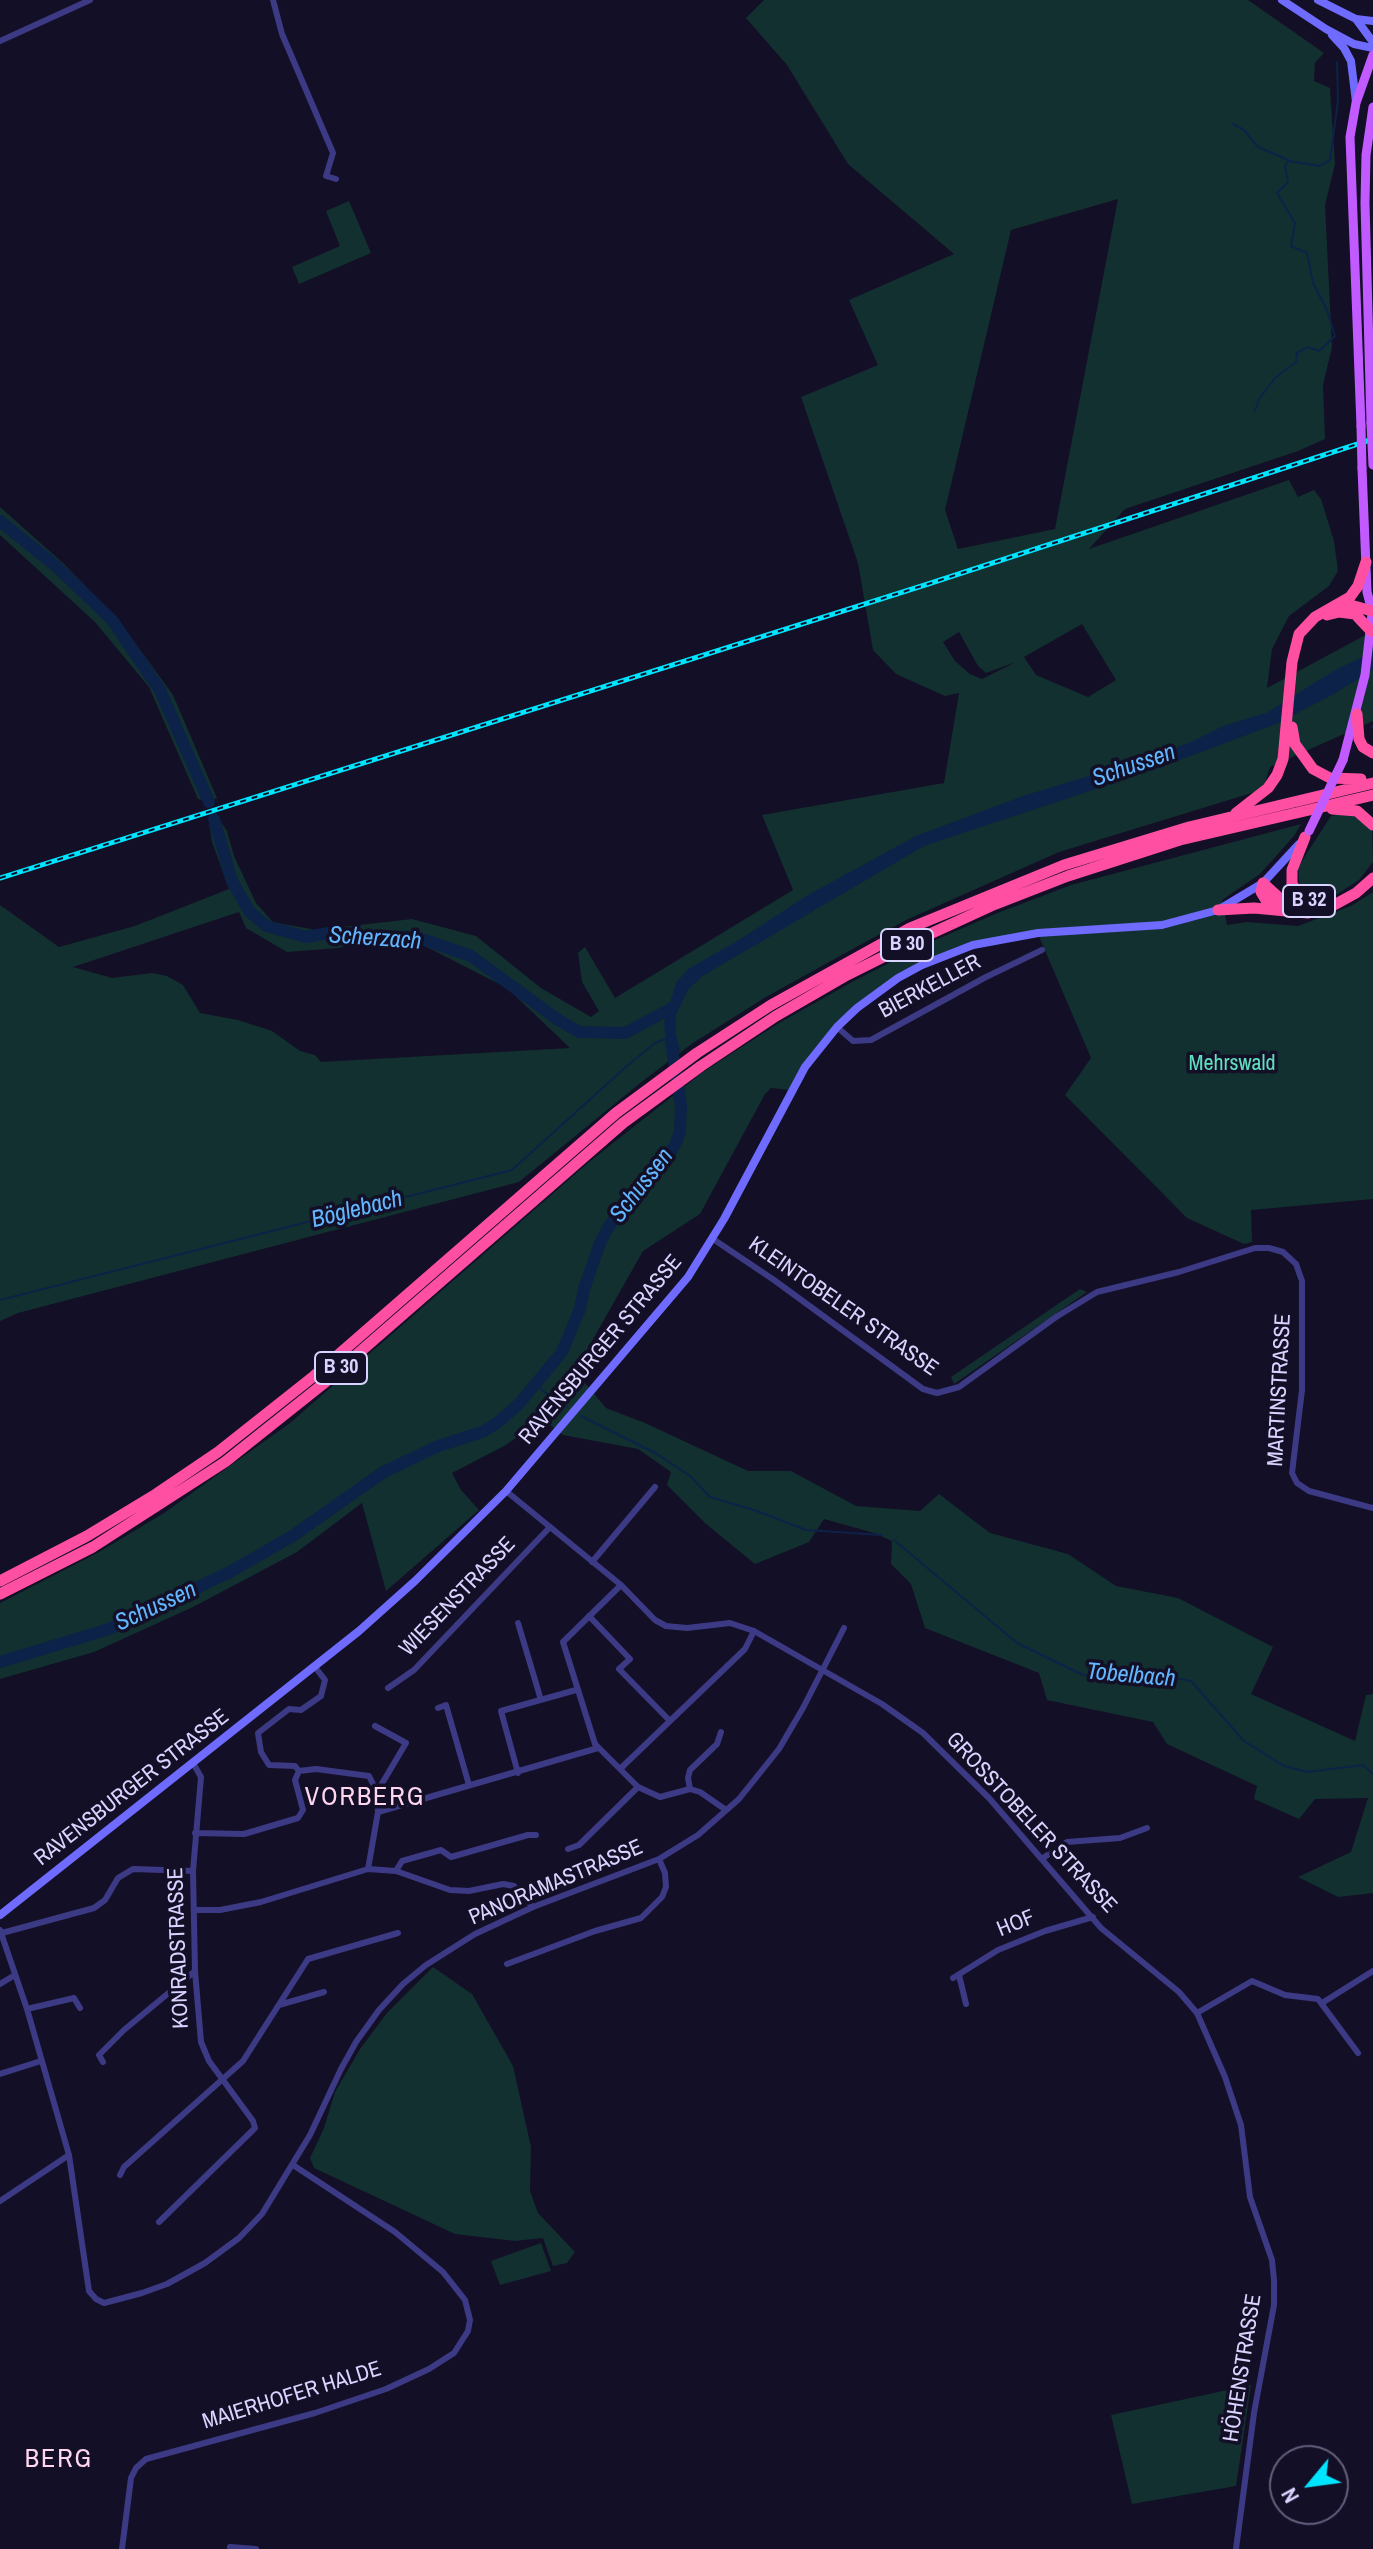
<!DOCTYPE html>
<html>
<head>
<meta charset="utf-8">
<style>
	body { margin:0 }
	#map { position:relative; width:1373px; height:2549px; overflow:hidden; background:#130f26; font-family:"Archivo Narrow",sans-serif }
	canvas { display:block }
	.north { position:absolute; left:1269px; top:2445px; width:80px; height:80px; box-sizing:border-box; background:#130f26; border:2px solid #625e7d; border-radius:50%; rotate:241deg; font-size:22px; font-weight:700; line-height:32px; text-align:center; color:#d9d4ff }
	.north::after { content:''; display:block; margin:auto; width:28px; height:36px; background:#00e5ff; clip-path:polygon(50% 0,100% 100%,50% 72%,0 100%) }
</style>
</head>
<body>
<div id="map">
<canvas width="1373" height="2549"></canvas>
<div class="north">N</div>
</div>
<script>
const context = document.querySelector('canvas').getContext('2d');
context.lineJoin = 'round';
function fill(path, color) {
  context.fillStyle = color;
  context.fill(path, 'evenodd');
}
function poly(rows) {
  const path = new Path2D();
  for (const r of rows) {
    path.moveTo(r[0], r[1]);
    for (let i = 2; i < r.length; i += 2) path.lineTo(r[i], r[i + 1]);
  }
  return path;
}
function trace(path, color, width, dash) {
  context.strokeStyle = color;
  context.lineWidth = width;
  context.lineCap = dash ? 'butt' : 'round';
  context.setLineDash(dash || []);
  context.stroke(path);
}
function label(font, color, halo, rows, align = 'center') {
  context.font = font + ' "Archivo Narrow",sans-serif';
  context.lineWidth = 7;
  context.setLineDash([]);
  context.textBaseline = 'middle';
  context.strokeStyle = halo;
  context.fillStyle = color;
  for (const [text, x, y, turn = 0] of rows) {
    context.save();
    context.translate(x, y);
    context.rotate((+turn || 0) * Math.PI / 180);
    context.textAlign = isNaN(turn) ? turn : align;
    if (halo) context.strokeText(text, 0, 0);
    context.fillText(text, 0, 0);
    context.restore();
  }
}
fill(poly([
	[764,0,1248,0,1324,53,1315,63,1314,81,1330,88,1335,164,1325,205,1332,347,1323,385,1325,439,1298,451,1125,509,1089,549,1289,480,1298,497,1314,490,1321,499,1334,541,1338,571,1329,586,1289,616,1272,649,1267,688,1373,631,1373,721,1270,767,1265,783,1255,792,1059,852,906,920,838,957,766,997,693,1043,644,1080,519,1182,18,1313,0,1321,0,905,59,947,135,926,229,889,212,842,209,823,221,822,227,831,234,856,256,903,273,922,316,930,412,919,476,936,541,988,591,1017,599,1011,582,982,578,953,585,947,615,998,793,890,762,815,944,783,959,693,945,696,896,674,873,650,858,563,801,397,878,365,849,300,954,254,848,164,787,65,746,18],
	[1118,199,1055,529,958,549,945,510,1011,230],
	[1082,624,1116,680,1088,697,1036,675,1024,657],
	[959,632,978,666,986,673,1016,662,982,679,970,674,955,661,943,642],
	[239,912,246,928,287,952,338,948,382,939,413,940,507,988,570,1048,321,1062,315,1055,300,1051,272,1031,238,1020,200,1013,183,985,167,976,152,973,112,978,73,967],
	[349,201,371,253,299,284,292,267,340,246,326,211],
	[0,507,63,563,117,618,173,695,217,798,209,802,198,799,149,687,95,622,0,535],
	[1347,813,1361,818,1372,828,1373,862,1359,880,1336,895,1323,900,1314,898,1304,891,1299,882,1298,867,1331,816],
	[1301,824,1294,836,1260,874,1222,900,1227,925,1247,922,1298,926,1351,906,1373,892,1373,1199,1251,1210,1252,1242,1244,1244,1187,1218,1065,1095,1091,1058,1038,934,999,939,922,965,857,1008,790,1090,771,1088,765,1094,700,1214,643,1251,575,1371,606,1408,645,1423,748,1471,791,1471,856,1506,920,1511,939,1494,990,1533,1068,1554,1116,1586,1178,1598,1273,1647,1251,1694,1355,1741,1366,1695,1373,1694,1373,1893,1338,1897,1298,1877,1351,1852,1368,1798,1315,1799,1299,1819,1254,1799,1257,1786,1167,1744,1153,1722,1047,1700,1039,1673,925,1628,911,1584,891,1564,892,1541,874,1533,824,1519,809,1542,755,1564,705,1523,667,1485,671,1472,638,1449,563,1435,542,1419,506,1445,452,1473,461,1490,479,1510,386,1591,362,1503,297,1552,193,1607,94,1652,0,1679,0,1603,99,1552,164,1513,290,1423,589,1162,703,1072,779,1023,852,982,924,945,995,914,1071,885],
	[1080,1289,1087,1292,954,1384,951,1377],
	[433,1967,472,1994,513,2066,531,2147,530,2191,538,2213,575,2252,567,2263,553,2266,543,2238,515,2241,455,2234,314,2168,310,2158,324,2128,335,2092,360,2049,387,2013],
	[541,2243,551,2271,500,2285,491,2261],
	[1251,2385,1236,2486,1132,2504,1111,2415]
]), '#12302f');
fill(poly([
	[1373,652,1373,670,1334,694,1276,724,1153,770,924,846,701,977,688,990,676,1015,676,1034,680,1051,668,1059,664,1023,676,983,688,969,739,940,808,895,916,836,1023,796,1135,762,1189,743,1223,726,1266,713,1335,670]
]), '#0c2248');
trace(poly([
	[1233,124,1244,130,1258,147,1288,160],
	[1255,411,1259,399,1275,378,1296,362,1297,353,1308,347,1319,351,1335,336,1327,310,1313,283,1307,253,1291,246,1295,223,1277,193,1288,182,1285,166,1289,161,1320,166,1330,160,1338,100,1337,62],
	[1372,727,1373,726],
	[0,1300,512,1170,628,1065,655,1043,665,1039],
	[537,1383,543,1391,567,1407],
	[581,1416,657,1454,690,1476,710,1497,757,1511,806,1530,882,1535],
	[894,1540,1017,1643,1083,1675,1138,1680,1165,1676,1191,1681,1244,1741,1284,1766,1307,1772,1363,1765,1373,1774]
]), '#0c2248', 2);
trace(poly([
	[0,521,57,567,112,620,160,690,209,802],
	[214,819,232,881,249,911,266,926,306,937,328,933,343,936,416,937,471,956,557,1019,579,1032,625,1033,672,1008],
	[0,1662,109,1629,230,1572,294,1535,382,1473,438,1446,482,1432,496,1424,518,1405,562,1352,580,1309,584,1289,600,1243,609,1226,640,1186,661,1166,675,1145,680,1132,681,1105,671,1042]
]), '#0c2248', 12);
trace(poly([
	[273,0,282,34,333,153,326,176,336,179],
	[0,41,90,0],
	[837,1027,853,1041,871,1040,986,977,1042,950],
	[713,1239,774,1280,923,1389,937,1393,959,1387,1056,1317,1097,1292,1179,1272,1255,1248,1269,1248,1283,1252,1296,1264,1302,1281,1302,1390,1292,1473,1297,1483,1309,1491,1373,1508],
	[506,1491,621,1585,655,1620,666,1626,687,1628,730,1623,754,1631,882,1704,923,1733,989,1798,1101,1928,1179,1992,1197,2013,1225,2077,1241,2125,1250,2197,1272,2260,1274,2280,1274,2305,1254,2413,1236,2549],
	[592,1562,655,1487],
	[621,1585,563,1642,595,1744,638,1787,660,1797,690,1789,700,1792,726,1810],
	[589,1616,630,1659,619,1669,670,1721],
	[518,1623,541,1700],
	[315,1667,325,1680,321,1696,301,1710,289,1709,258,1733,261,1752,269,1765,295,1766,299,1771,316,1769,369,1776,377,1792,378,1812],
	[388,1688,414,1670,550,1527],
	[438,1708,446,1705,469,1785],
	[375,1726,406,1743,377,1792],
	[620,1769,745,1649,754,1631],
	[518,1773,501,1711,576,1690],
	[690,1789,688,1778,690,1770,717,1744,721,1732],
	[195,1833,244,1834,298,1818,303,1810,295,1780,299,1771],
	[568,1849,579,1845,638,1787],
	[1043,1858,1067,1842,1120,1838,1147,1828],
	[368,1869,378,1812,598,1748],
	[396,1871,402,1861,441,1850,451,1857,528,1835,536,1835],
	[194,1910,220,1910,261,1902,368,1869,396,1871,450,1890,469,1891,503,1884,514,1886,533,1907],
	[0,1930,27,2009,69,2155,89,2291,96,2299,104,2303,142,2293,167,2284,205,2263,239,2238,262,2214,310,2135,341,2069,356,2042,379,2010,403,1984,426,1965,475,1934,533,1907,659,1859,698,1835,739,1799,779,1749,803,1708,844,1628],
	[2,1933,94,1908,105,1900,118,1878,133,1869,193,1871],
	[507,1964,595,1931,641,1918,662,1897,666,1887,665,1873,659,1859],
	[959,1975,966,2004],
	[953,1978,998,1950,1045,1931,1093,1917],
	[0,1984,15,1975],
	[1322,2003,1373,1971],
	[279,2005,324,1992],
	[27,2009,74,1998,80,2008],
	[1197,2013,1252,1981,1285,1995,1318,1999,1358,2053],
	[103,2062,99,2055,124,2030,195,1971],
	[0,2074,41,2061],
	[120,2175,124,2167,243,2061,308,1959,398,1933],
	[0,2201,69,2155],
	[159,2222,255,2128,253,2121,209,2061,201,2042,195,1971,193,1871,201,1777,193,1763],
	[230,2547,256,2549],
	[122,2549,131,2478,136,2468,146,2459,315,2413,386,2389,429,2369,454,2353,468,2331,470,2320,465,2300,443,2272,395,2232,293,2165]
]), '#3d3a85', 6);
trace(poly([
	[1282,0,1326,29,1354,44,1373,48],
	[1318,0,1356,19,1373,42],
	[1356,19,1373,21],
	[1332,35,1344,48,1351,61,1356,102],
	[0,1915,359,1631,415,1581,506,1491,688,1277,724,1219,805,1067,837,1027,857,1008,898,978,922,965,973,945,1038,933,1162,925,1218,910,1263,883,1299,844]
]), '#6f6bff', 8);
trace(poly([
	[1371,423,1365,203,1366,155,1373,107],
	[1361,426,1350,137,1356,103,1373,55],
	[1362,468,1367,592,1372,611],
	[1343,760,1365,675,1373,605]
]), '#c25bff', 9);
trace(poly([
	[1343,603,1372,611],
	[1327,615,1339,612,1355,614,1371,631],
	[1357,714,1359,739,1363,747,1373,753],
	[1292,727,1295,744,1313,769,1330,778,1361,779],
	[1332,809,1357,811,1373,825],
	[1236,813,1268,788,1277,775,1283,759,1292,662,1299,634,1315,617,1350,597,1358,586,1366,562],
	[1305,837,1292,870,1292,884,1301,897,1310,902,1327,903],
	[1263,883,1285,903,1302,906],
	[1263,883,1261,892,1267,902,1280,908],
	[1218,910,1254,908,1308,913,1334,905,1356,893,1373,878],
	[0,1581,87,1536,153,1496,218,1452,314,1376,616,1113,697,1053,771,1005,910,928,1064,865,1189,827,1373,783],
	[0,1594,93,1547,225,1462,323,1384,623,1123,701,1066,776,1016,847,975,919,939,991,906,1068,876,1180,840,1373,795]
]), '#ff4fa3', 11);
const rail = poly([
	[0,878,928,584,1373,439]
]);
trace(rail, '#00e5ff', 5);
trace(rail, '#130f26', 2, [6]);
trace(poly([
	[1371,423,1373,465],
	[1361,426,1362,468],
	[1309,831,1343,760]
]), '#c25bff', 9);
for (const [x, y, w] of [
	[1309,901,52],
	[907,945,52],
	[341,1368,52]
]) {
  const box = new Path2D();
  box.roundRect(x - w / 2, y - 16, w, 32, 6);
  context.fillStyle = '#130f26';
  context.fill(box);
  trace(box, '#d9d4ff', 2);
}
label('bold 20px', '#d9d4ff', null, [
	["B 32",1309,901],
	["B 30",907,945],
	["B 30",341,1368]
]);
label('22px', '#d9d4ff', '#130f26', [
	["BIERKELLER",930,987,-28],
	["KLEINTOBELER STRASSE",843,1307,35],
	["RAVENSBURGER STRASSE",601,1350,-50],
	["MARTINSTRASSE",1280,1390,-87],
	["WIESENSTRASSE",458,1597,-46],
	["RAVENSBURGER STRASSE",132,1788,-38],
	["GROSSTOBELER STRASSE",1031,1823,47],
	["PANORAMASTRASSE",556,1883,-23],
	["HOF",1016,1924,-22],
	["KONRADSTRASSE",179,1948,-92],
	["HÖHENSTRASSE",1243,2368,-81],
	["MAIERHOFER HALDE",292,2396,-17]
]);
label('22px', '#5fe0c0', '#130f26', [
	["Mehrswald",1232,1064]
]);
label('italic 24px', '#62b6ff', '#130f26', [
	["Schussen",1134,766,-19],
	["Scherzach",375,939,4],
	["Schussen",642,1186,-52],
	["Böglebach",357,1210,-14],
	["Schussen",156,1607,-25],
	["Tobelbach",1131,1676,5]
]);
context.letterSpacing = '2px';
label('26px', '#ffd6f0', '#130f26', [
	["VORBERG",365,1798],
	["BERG",59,2460]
]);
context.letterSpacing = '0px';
</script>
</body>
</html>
